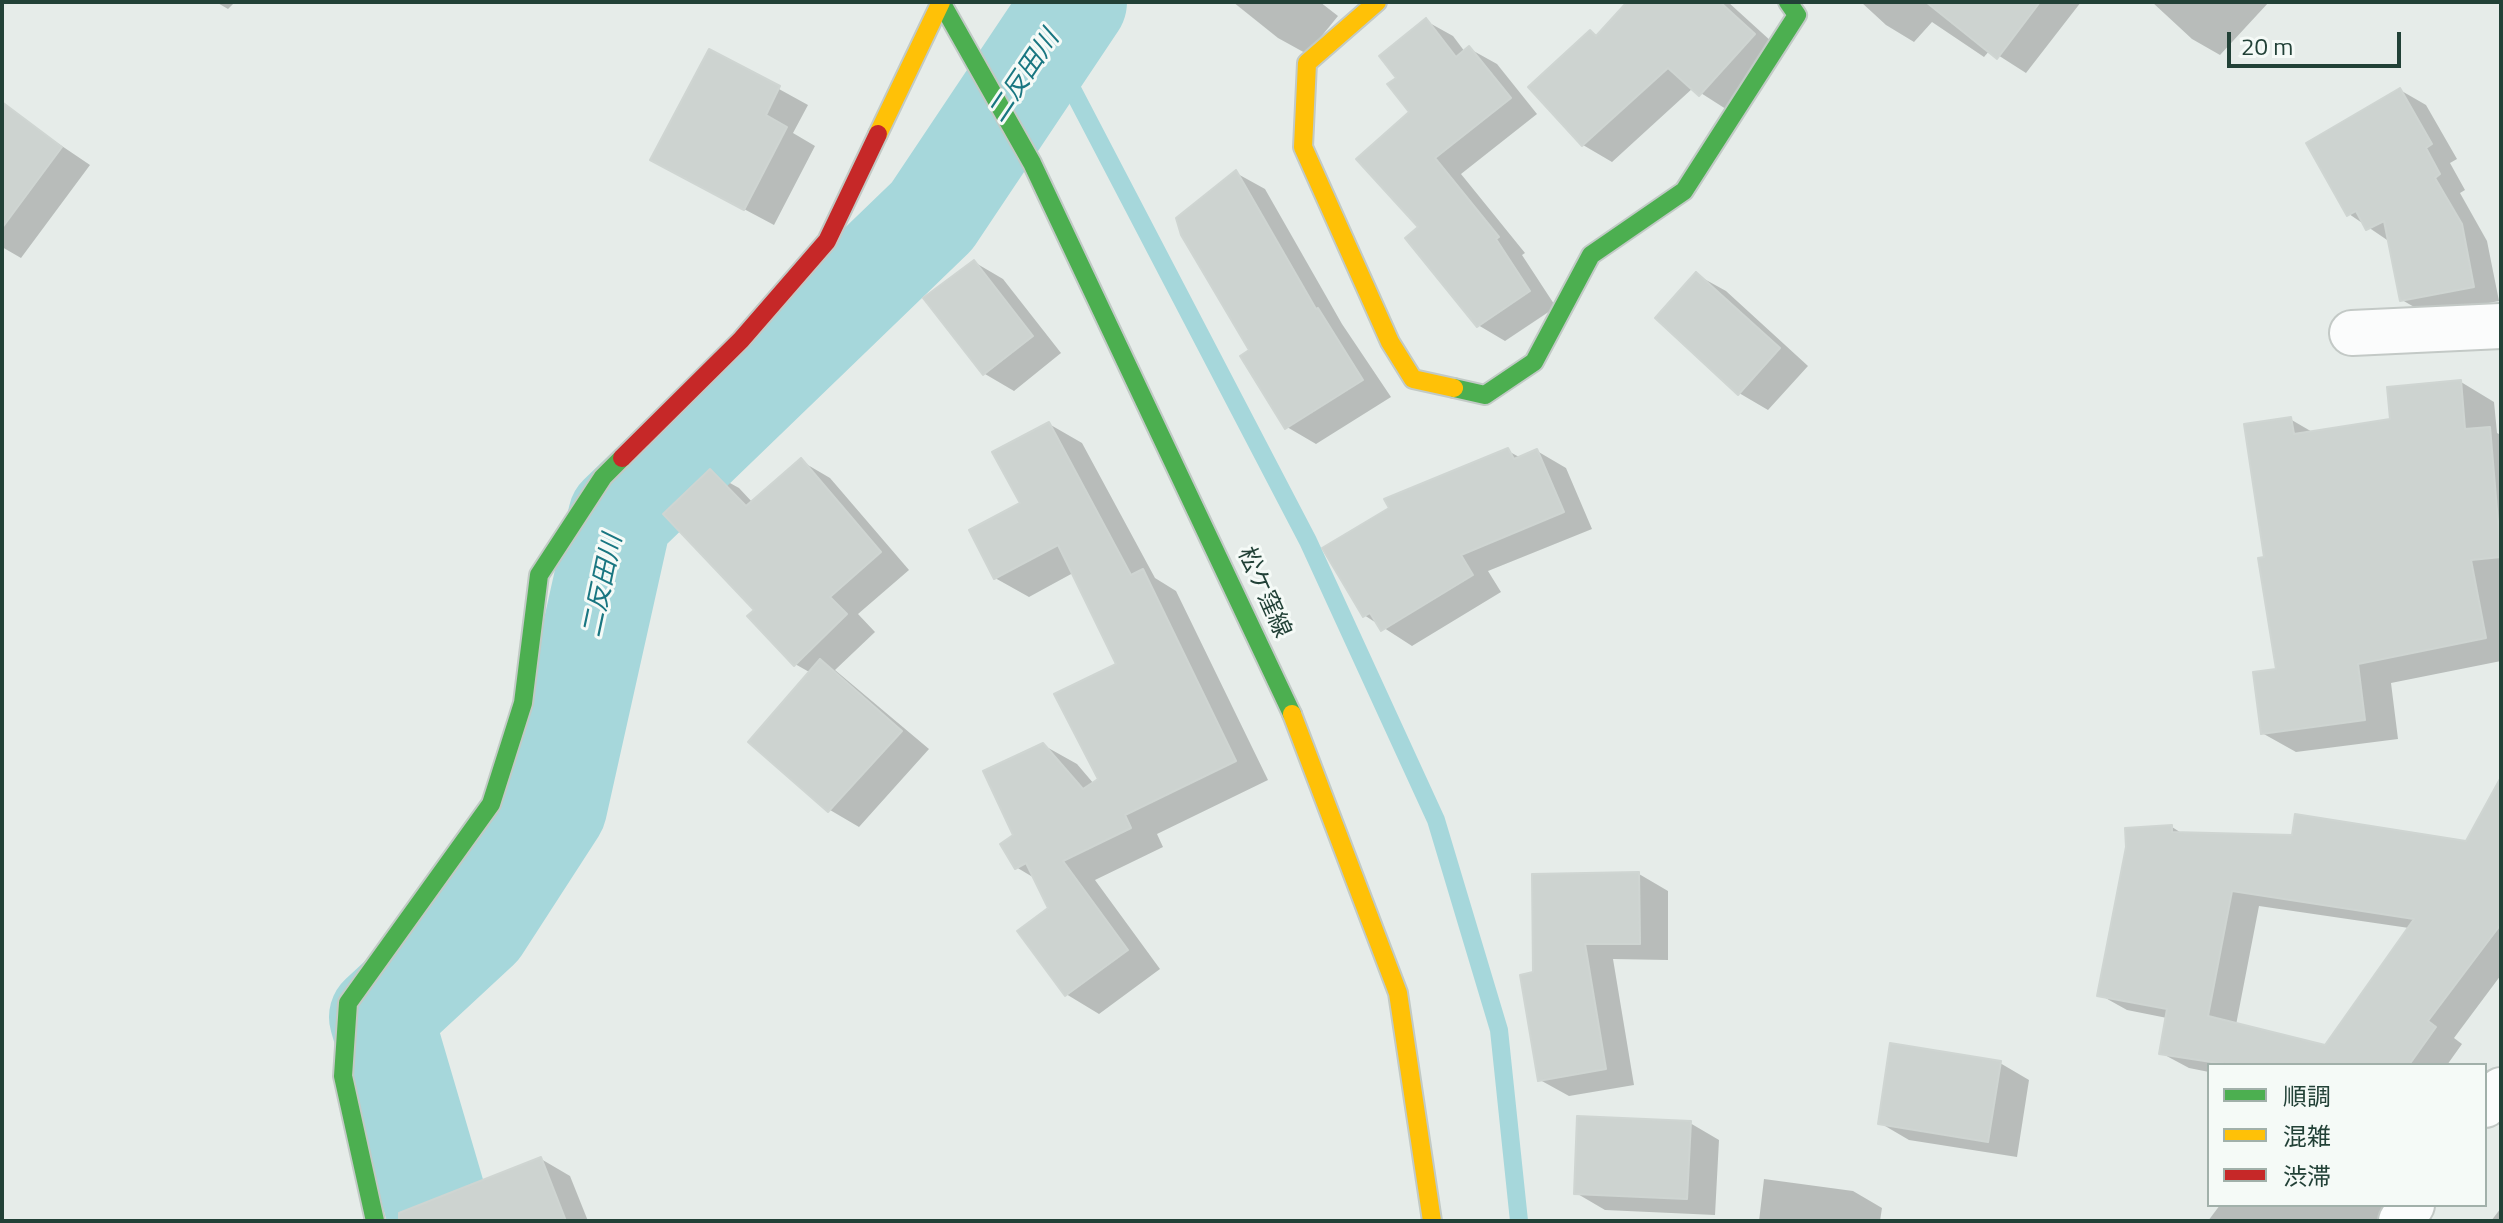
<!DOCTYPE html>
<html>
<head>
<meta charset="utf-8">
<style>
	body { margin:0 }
	#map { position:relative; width:2503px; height:1223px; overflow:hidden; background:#e6ece9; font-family:"Titillium Web","Noto Sans JP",sans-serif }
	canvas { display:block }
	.frame { position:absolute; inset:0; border:4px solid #224137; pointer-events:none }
	.legend { position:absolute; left:2207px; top:1063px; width:280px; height:144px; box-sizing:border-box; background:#f5faf7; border:2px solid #a1b0aa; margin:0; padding:10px 14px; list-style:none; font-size:24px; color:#224137 }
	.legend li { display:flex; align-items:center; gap:16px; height:40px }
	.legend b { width:40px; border:2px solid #a1b0aa }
	.scale { position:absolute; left:2227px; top:32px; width:174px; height:36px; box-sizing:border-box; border:4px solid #224137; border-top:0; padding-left:10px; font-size:24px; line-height:28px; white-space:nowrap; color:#224137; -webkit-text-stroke:6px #f5faf7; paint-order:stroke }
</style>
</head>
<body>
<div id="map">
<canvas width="2503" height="1223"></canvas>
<div class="frame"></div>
<ul class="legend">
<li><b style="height:10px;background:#4caf50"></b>順調</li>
<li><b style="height:10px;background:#ffc107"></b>混雑</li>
<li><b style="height:10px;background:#c62828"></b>渋滞</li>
</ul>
<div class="scale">20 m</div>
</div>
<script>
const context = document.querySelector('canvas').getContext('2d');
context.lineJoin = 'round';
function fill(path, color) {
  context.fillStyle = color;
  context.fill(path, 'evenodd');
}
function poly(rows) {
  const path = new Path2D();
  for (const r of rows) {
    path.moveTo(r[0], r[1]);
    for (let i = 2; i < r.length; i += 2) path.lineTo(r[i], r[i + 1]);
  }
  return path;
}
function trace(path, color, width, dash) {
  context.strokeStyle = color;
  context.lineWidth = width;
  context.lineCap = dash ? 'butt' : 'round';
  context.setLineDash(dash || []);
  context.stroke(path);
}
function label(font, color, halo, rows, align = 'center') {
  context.font = font + ' "Titillium Web","Noto Sans JP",sans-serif';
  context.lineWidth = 6;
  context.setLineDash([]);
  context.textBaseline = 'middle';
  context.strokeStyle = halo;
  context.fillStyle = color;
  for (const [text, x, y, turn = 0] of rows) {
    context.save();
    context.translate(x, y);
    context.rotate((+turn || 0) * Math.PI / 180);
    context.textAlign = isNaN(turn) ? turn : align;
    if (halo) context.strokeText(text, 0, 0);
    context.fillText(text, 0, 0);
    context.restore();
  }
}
fill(poly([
	[216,2,235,2,228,9],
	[1233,2,1320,2,1338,16,1307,54,1278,38],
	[1629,2,1728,2,1783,52,1729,111,1693,88,1612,162,1583,145,1591,32,1598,36],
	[1861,2,2081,2,2026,73,1990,50,1984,57,1932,22,1914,42,1886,25],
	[2152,2,2269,2,2220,55,2192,39],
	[1426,21,1453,36,1465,52,1470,49,1497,64,1537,114,1461,174,1525,253,1522,255,1556,307,1505,341,1478,325,1421,227,1412,112,1399,78],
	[710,51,808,105,793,133,815,146,774,225,682,176],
	[2400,90,2426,105,2457,159,2450,163,2465,190,2460,193,2487,241,2499,301,2428,315,2402,300,2390,242,2349,214],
	[2,115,19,117,90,165,21,258,2,247],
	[1236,173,1265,189,1342,324,1391,397,1316,444,1287,427,1252,351],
	[974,262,1003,279,1061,353,1014,391,985,374,926,299],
	[1697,275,1726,291,1808,366,1768,410,1739,393],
	[2461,382,2494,402,2497,433,2501,435,2501,661,2391,683,2398,739,2296,752,2262,733,2279,671,2266,559,2290,419,2314,433,2392,421],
	[1049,424,1082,443,1155,578,1176,591,1268,780,1157,834,1163,847,1095,880,1160,969,1099,1014,1066,994,1050,909,1036,879,1016,867,1016,836,1043,745,1077,764,1094,784,1100,779,1118,665,1073,573,1029,597,995,578],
	[1508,451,1521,458,1537,451,1566,468,1592,529,1488,571,1501,592,1412,646,1364,615],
	[801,461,830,478,909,570,858,614,875,632,835,670,929,749,859,827,830,810,751,742,811,673,795,664,756,610,710,472,739,488,753,503],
	[2501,799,2501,975,2454,1038,2462,1044,2447,1065,2209,1065,2209,1072,2189,1068,2161,1053,2167,1018,2127,1010,2100,995,2172,827,2183,834,2467,843],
	[2259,906,2409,928,2326,1047,2236,1025],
	[1639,874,1668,891,1668,960,1613,959,1634,1085,1569,1096,1540,1080,1535,974],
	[2000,1063,2029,1080,2017,1157,1909,1140,1880,1123],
	[1690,1123,1719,1140,1715,1215,1605,1210,1576,1193],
	[541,1159,570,1176,588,1221,475,1221],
	[1764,1179,1853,1191,1882,1208,1880,1221,1759,1221],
	[2220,1205,2410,1205,2396,1221,2208,1221],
	[2501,1208,2501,1221,2491,1221]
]), '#0003');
trace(poly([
	[1048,43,1308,541,1436,820,1499,1030,1519,1221]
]), '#a6d7db', 18);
trace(poly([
	[441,1221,381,1017,478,927,555,808,620,517,932,216,1075,2]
]), '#a6d7db', 104);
const building = poly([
	[1627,2,1720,2,1755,34,1699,96,1668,68,1582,146,1528,87,1590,30,1596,36,1627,2],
	[1926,2,2040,2,1997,59,1926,2],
	[1426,18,1456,57,1469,46,1511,98,1435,158,1499,237,1496,239,1530,291,1477,327,1405,238,1418,227,1356,159,1409,112,1387,84,1396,78,1379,56,1426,18],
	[709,49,780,86,766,115,787,127,744,210,650,160,709,49],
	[2400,88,2432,144,2426,148,2440,174,2435,178,2462,224,2474,287,2400,301,2384,221,2366,230,2356,211,2347,216,2306,143,2400,88],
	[2,102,62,147,2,228,2,102],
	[1236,170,1316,309,1318,308,1363,380,1285,429,1240,356,1249,350,1181,235,1176,218,1236,170],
	[974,260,1033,336,983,375,923,298,974,260],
	[1696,272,1780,348,1738,395,1655,318,1696,272],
	[2461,380,2465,429,2490,427,2501,557,2471,560,2486,638,2358,664,2365,720,2261,734,2253,672,2276,669,2258,558,2264,557,2244,424,2291,417,2294,434,2390,419,2387,387,2461,380],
	[1049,422,1131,575,1143,569,1236,761,1125,815,1131,828,1063,861,1128,950,1065,996,1017,931,1048,908,1026,863,1015,869,1000,844,1013,835,983,771,1043,743,1083,789,1098,779,1054,694,1116,664,1058,545,994,579,969,530,1020,503,992,452,1049,422],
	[1508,448,1514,459,1537,449,1564,512,1461,555,1473,575,1381,631,1370,613,1363,617,1322,548,1389,508,1384,499,1508,448],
	[801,458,881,552,830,597,847,614,794,666,747,616,754,610,663,514,710,469,746,506,801,458],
	[820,659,902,731,828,812,748,742,820,659],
	[2501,777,2501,924,2428,1021,2436,1027,2409,1065,2231,1065,2159,1054,2167,1009,2097,996,2126,847,2125,828,2172,825,2172,832,2292,835,2295,814,2466,841,2501,777],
	[2232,891,2414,919,2325,1045,2208,1016,2232,891],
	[1639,872,1640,944,1585,944,1606,1069,1538,1081,1520,975,1533,972,1532,874,1639,872],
	[1890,1043,2001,1061,1988,1142,1878,1124,1890,1043],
	[1577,1116,1691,1121,1687,1199,1574,1194,1577,1116],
	[541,1157,566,1221,399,1221,399,1213,541,1157]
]);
fill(building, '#cdd3d0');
trace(building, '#cfd5d2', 2);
const street = poly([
	[2352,333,2501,326],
	[2485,1105,2501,1090],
	[2401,1221,2412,1205]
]);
const fast = poly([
	[941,2,1032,163,1292,714],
	[1454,388,1485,395,1534,362,1591,255,1684,191,1797,15,1788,2],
	[375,1221,343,1076,348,1003,491,804,523,703,539,575,603,477,622,458]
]);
const slow = poly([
	[1377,2,1307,63,1303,147,1390,342,1413,379,1454,388],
	[878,134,941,2],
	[1292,714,1398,993,1432,1221]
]);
const jam = poly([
	[622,458,741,340,827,241,878,134]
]);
trace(street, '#c3c9c6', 48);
trace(fast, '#c2cac6', 22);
trace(slow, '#c2cac6', 22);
trace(jam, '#c2cac6', 22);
trace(street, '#fbfcfc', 44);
trace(fast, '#4caf50', 18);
trace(slow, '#ffc107', 18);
trace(jam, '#c62828', 18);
label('24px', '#224137', '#f5faf7', [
	["松ケ窪線",1263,593,66]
]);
label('italic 26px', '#197681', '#f5faf7', [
	["二反田川",1025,77,-56],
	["二反田川",604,586,-78]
]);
</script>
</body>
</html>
